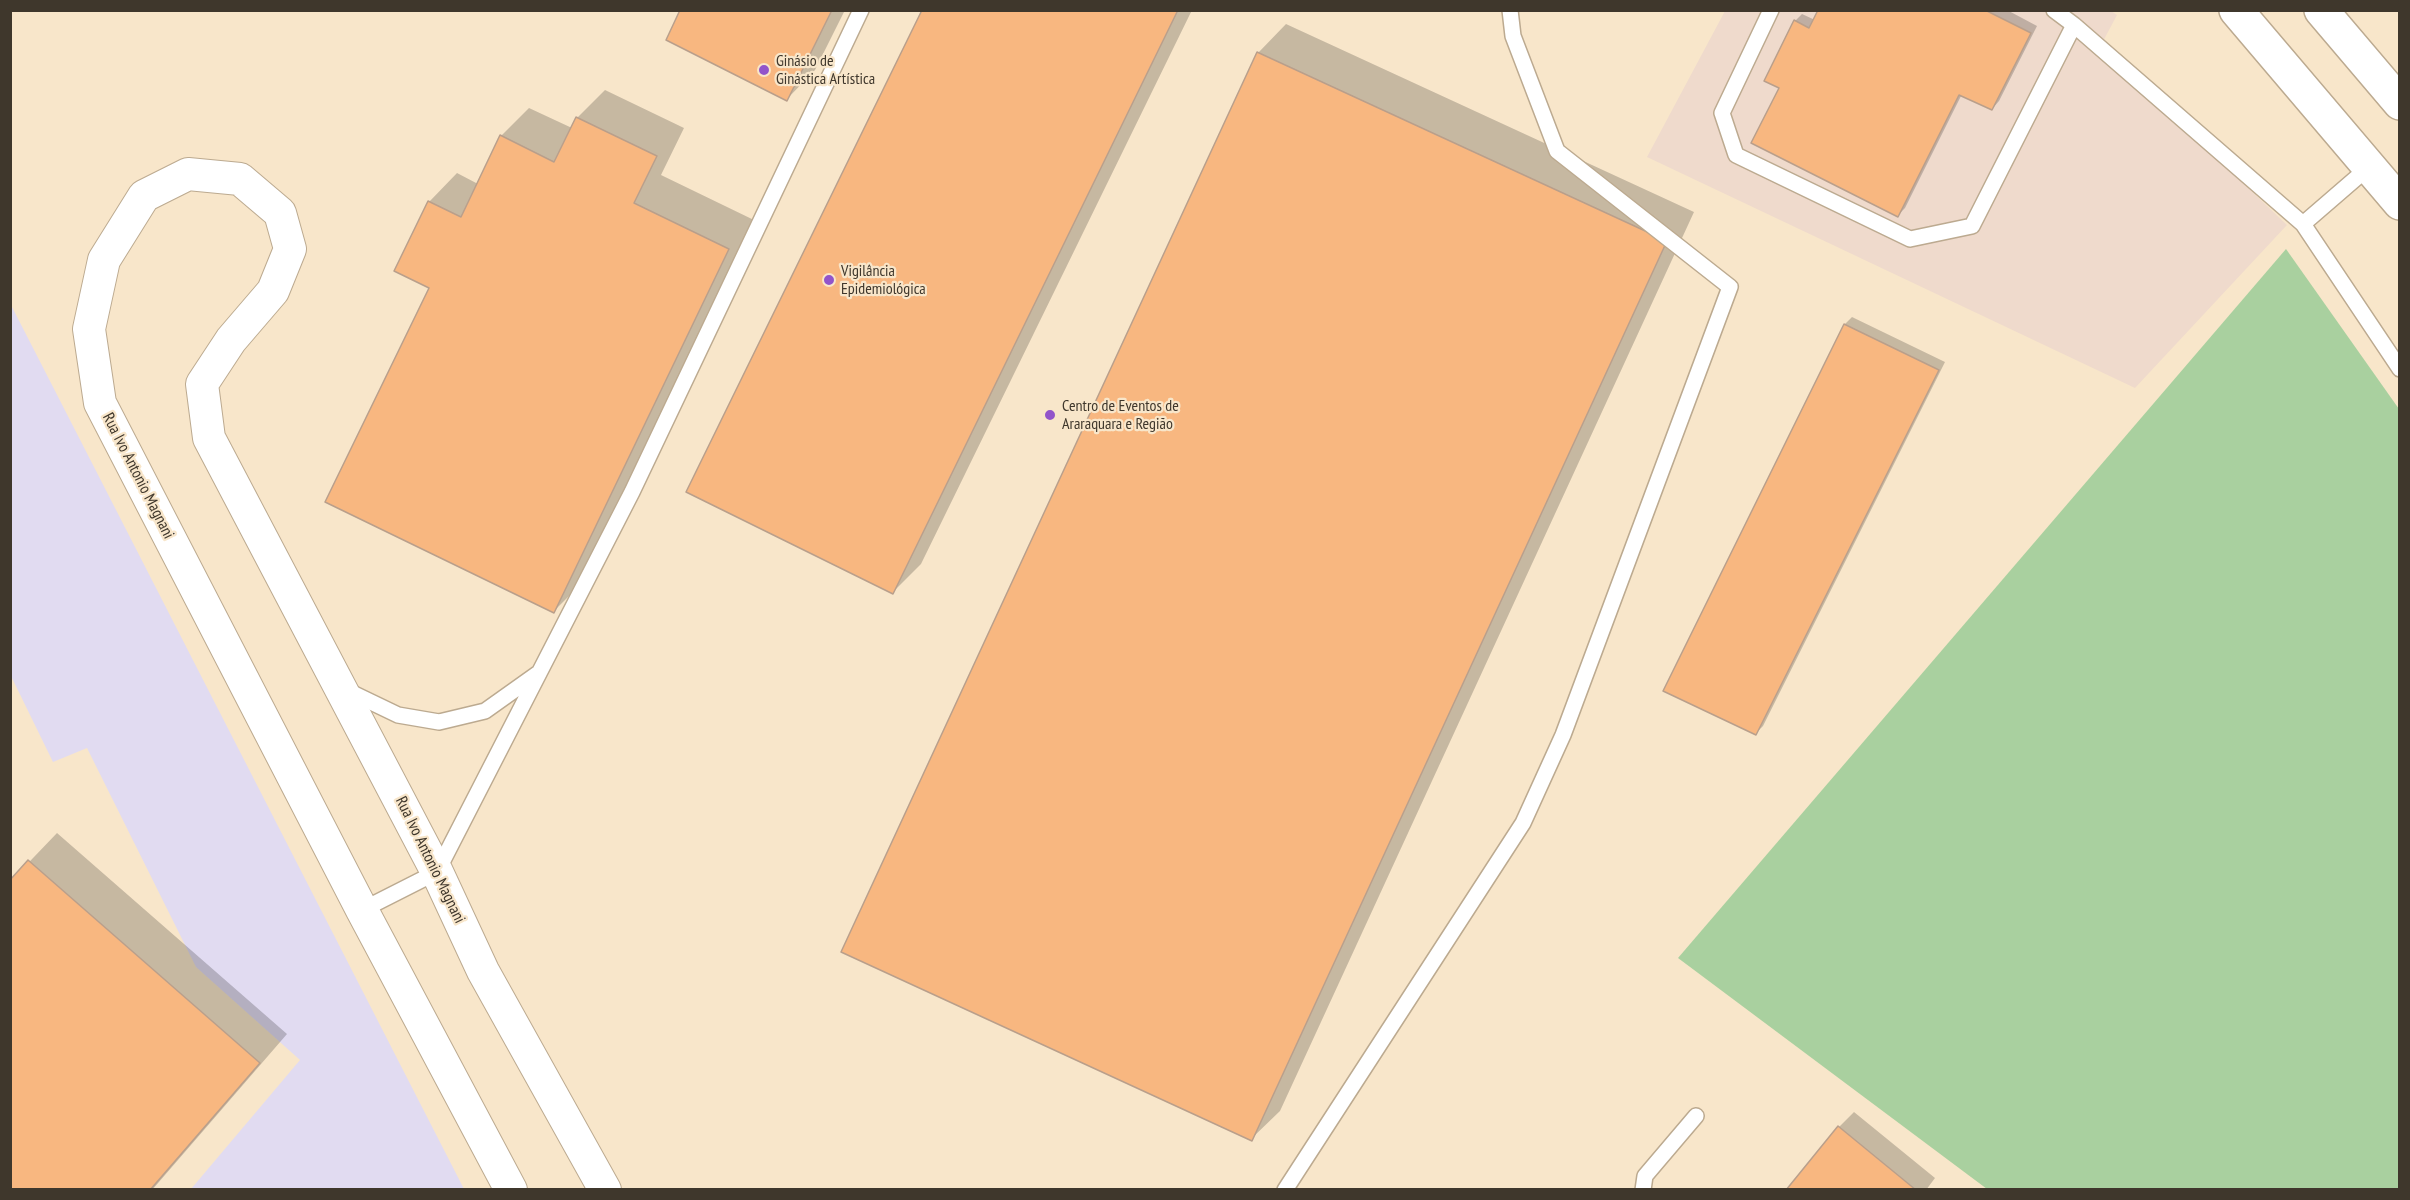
<!DOCTYPE html>
<html>
<head>
<meta charset="utf-8">
<style>
	body { margin:0 }
	#map { position:relative; width:2410px; height:1200px; overflow:hidden; background:#f8e6ca; font-family:"PT Sans Narrow",sans-serif }
	canvas { display:block }
	.frame { position:absolute; inset:0; border:12px solid #3f372c; pointer-events:none }
</style>
</head>
<body>
<div id="map">
<canvas width="2410" height="1200"></canvas>
<div class="frame"></div>
</div>
<script>
const context = document.querySelector('canvas').getContext('2d');
context.lineJoin = 'round';
function fill(path, color) {
  context.fillStyle = color;
  context.fill(path, 'evenodd');
}
function poly(rows) {
  const path = new Path2D();
  for (const r of rows) {
    path.moveTo(r[0], r[1]);
    for (let i = 2; i < r.length; i += 2) path.lineTo(r[i], r[i + 1]);
  }
  return path;
}
function trace(path, color, width, dash) {
  context.strokeStyle = color;
  context.lineWidth = width;
  context.lineCap = dash ? 'butt' : 'round';
  context.setLineDash(dash || []);
  context.stroke(path);
}
function label(font, color, halo, rows, align = 'center') {
  context.font = font + ' "PT Sans Narrow",sans-serif';
  context.lineWidth = 4.5;
  context.setLineDash([]);
  context.textBaseline = 'middle';
  context.strokeStyle = halo;
  context.fillStyle = color;
  for (const [text, x, y, turn = 0] of rows) {
    context.save();
    context.translate(x, y);
    context.rotate((+turn || 0) * Math.PI / 180);
    context.textAlign = isNaN(turn) ? turn : align;
    if (halo) context.strokeText(text, 0, 0);
    context.fillText(text, 0, 0);
    context.restore();
  }
}
fill(poly([
	[11,305,464,1189,191,1189,300,1060,196,967,87,748,53,762,11,676]
]), '#e1dbf1');
fill(poly([
	[1725,11,2111,11,2117,15,2100,47,2287,225,2135,388,1647,157]
]), '#efdacc');
fill(poly([
	[2286,249,2399,409,2399,1189,1987,1189,1678,958]
]), '#a9d09f');
fill(poly([
	[682,10,845,10,815,70,787,99],
	[923,10,1192,10,921,564,893,592],
	[1819,10,2007,10,2037,26,1999,101,1992,109,1962,94,1905,208,1898,215,1781,88,1795,21,1802,14,1815,20],
	[1286,24,1694,212,1280,1111,1251,1139,1258,53],
	[605,90,684,128,661,175,756,221,582,583,554,611,431,287,429,202,457,173,478,184,501,136,529,108,572,128,577,118],
	[1852,317,1945,362,1763,726,1756,733,1845,324],
	[57,833,287,1034,152,1190,10,1190,10,882],
	[1854,1112,1935,1178,1926,1190,1788,1190,1839,1127]
]), '#0003');
const building = poly([
	[680,10,832,10,787,101,666,40,680,10],
	[922,10,1178,10,893,594,686,492,922,10],
	[1818,10,1985,10,2031,33,1992,110,1959,95,1898,217,1751,143,1779,88,1764,81,1794,20,1809,28,1818,10],
	[1257,52,1667,241,1252,1141,841,952,1257,52],
	[576,117,657,156,634,203,729,249,554,613,325,502,429,288,394,271,428,201,461,217,500,135,554,162,576,117],
	[1844,324,1939,370,1756,735,1663,691,1844,324],
	[28,860,260,1063,150,1190,10,1190,10,880,28,860],
	[1838,1126,1916,1190,1786,1190,1838,1126]
]);
fill(building, '#f8b780');
trace(building, '#b99f8b', 1.5);
const service = poly([
	[1771,10,1722,113,1736,155,1910,239,1972,226,2074,25],
	[2054,10,2074,25,2303,224,2400,369],
	[2303,224,2369,167],
	[346,690,398,715,439,722,485,711,537,674],
	[362,910,437,872,632,492,861,10],
	[1285,1190,1523,823,1563,735,1730,287,1557,151,1513,36,1510,10],
	[1643,1190,1645,1176,1696,1116]
]);
const minor = poly([
	[511,1190,362,910,100,403,89,329,104,260,144,196,188,174,240,179,280,213,290,249,273,291,231,340,202,384,209,438,437,872,483,971,605,1190]
]);
const primary = poly([
	[2236,10,2400,203],
	[2321,10,2400,103]
]);
trace(service, '#bcaa90', 18);
trace(minor, '#bcaa90', 34);
trace(primary, '#bcaa90', 36);
trace(service, '#fff', 15);
trace(minor, '#fff', 32);
trace(primary, '#fff', 33);
for (const [x, y, r, color] of [
	[764,70,6,"#9254ca"],
	[829,280,6,"#9254ca"],
	[1050,415,6,"#9254ca"]
]) {
  const dot = new Path2D();
  dot.arc(x, y, r, 0, 2 * Math.PI);
  context.fillStyle = color;
  context.fill(dot);
  trace(dot, '#f8e6ca', 2);
}
label('16px', '#3f372c', '#f8e6ca', [
	["Ginásio de",776,61],
	["Ginástica Artística",776,79],
	["Vigilância",841,271],
	["Epidemiológica",841,289],
	["Centro de Eventos de",1062,406],
	["Araraquara e Região",1062,424]
], 'left');
label('16px', '#3f372c', '#f8e6ca', [
	["Rua Ivo Antonio Magnani",138,476,63],
	["Rua Ivo Antonio Magnani",430,860,64]
]);
</script>
</body>
</html>
